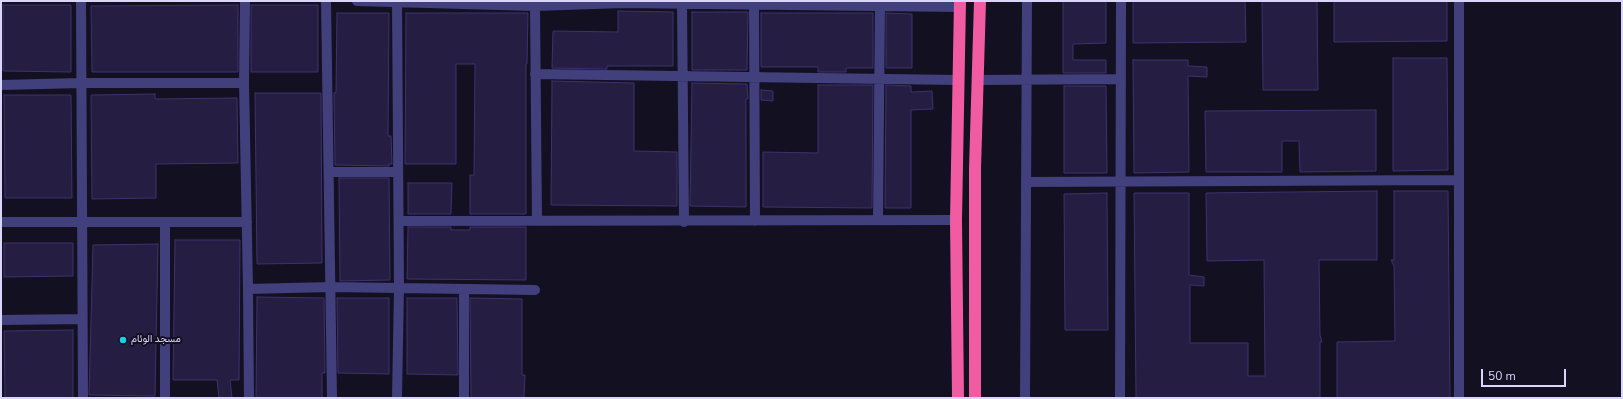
<!DOCTYPE html>
<html>
<head>
<meta charset="utf-8">
<style>
	body { margin:0 }
	#map { position:relative; width:1623px; height:399px; overflow:hidden; background:#131022; font-family:"Nunito Sans",sans-serif }
	canvas { display:block }
	.frame { position:absolute; inset:0; border:2px solid #dad5fb; pointer-events:none }
	.scale { position:absolute; left:1481px; top:369px; width:85px; height:18px; box-sizing:border-box; border:2px solid #dad5fb; border-top:0; padding-left:5px; font-size:12px; line-height:14px; white-space:nowrap; color:#dad5fb; -webkit-text-stroke:3px #131022; paint-order:stroke }
</style>
</head>
<body>
<div id="map">
<canvas width="1623" height="399"></canvas>
<div class="frame"></div>
<div class="scale">50 m</div>
</div>
<script>
const context = document.querySelector('canvas').getContext('2d');
context.lineJoin = 'round';
function fill(path, color) {
  context.fillStyle = color;
  context.fill(path, 'evenodd');
}
function poly(rows) {
  const path = new Path2D();
  for (const r of rows) {
    path.moveTo(r[0], r[1]);
    for (let i = 2; i < r.length; i += 2) path.lineTo(r[i], r[i + 1]);
  }
  return path;
}
function trace(path, color, width, dash) {
  context.strokeStyle = color;
  context.lineWidth = width;
  context.lineCap = dash ? 'butt' : 'round';
  context.setLineDash(dash || []);
  context.stroke(path);
}
function label(font, color, halo, rows, align = 'center') {
  context.font = font + ' "Nunito Sans",Vazirmatn,sans-serif';
  context.lineWidth = 4;
  context.setLineDash([]);
  context.textBaseline = 'middle';
  context.strokeStyle = halo;
  context.fillStyle = color;
  for (const [text, x, y, turn = 0] of rows) {
    context.save();
    context.translate(x, y);
    context.rotate((+turn || 0) * Math.PI / 180);
    context.textAlign = isNaN(turn) ? turn : align;
    if (halo) context.strokeText(text, 0, 0);
    context.fillText(text, 0, 0);
    context.restore();
  }
}
const building = poly([
	[1063,1,1106,1,1106,43,1073,44,1073,60,1106,60,1106,73,1063,73,1063,1],
	[1133,1,1245,1,1246,42,1133,43,1133,1],
	[1262,1,1317,1,1318,90,1263,90,1262,1],
	[1334,1,1447,1,1447,41,1334,42,1334,1],
	[3,5,71,5,71,72,3,71,3,5],
	[238,5,238,72,92,72,91,6,238,5],
	[251,5,318,5,318,72,251,72,251,5],
	[618,11,673,12,673,66,607,66,607,69,552,68,553,31,618,32,618,11],
	[692,12,748,12,747,70,692,70,692,12],
	[337,13,389,13,388,136,391,136,392,164,389,164,389,166,335,165,334,93,336,92,337,13],
	[406,13,528,13,527,64,526,64,526,214,470,214,470,175,474,175,475,64,456,64,456,164,405,164,406,13],
	[761,13,873,13,873,68,846,68,846,72,818,72,818,67,761,67,761,13],
	[886,13,912,14,912,68,886,68,886,13],
	[1393,58,1447,58,1448,170,1393,171,1393,58],
	[1133,60,1188,60,1188,66,1207,67,1207,77,1188,76,1189,172,1134,173,1133,60],
	[552,81,634,83,634,151,677,152,677,206,551,205,552,81],
	[692,83,747,84,748,99,746,99,746,207,690,206,692,83],
	[818,85,873,85,872,208,763,207,763,152,818,153,818,85],
	[886,85,911,86,911,92,932,91,933,109,911,110,911,208,885,208,886,85],
	[1064,86,1106,86,1107,173,1064,173,1064,86],
	[761,90,773,91,773,101,761,100,761,90],
	[255,93,321,93,322,263,257,264,255,93],
	[155,94,155,99,237,98,238,163,156,164,156,198,92,199,91,95,155,94],
	[4,95,71,95,72,198,5,198,4,95],
	[1376,110,1376,171,1300,172,1299,141,1282,141,1282,172,1206,172,1205,111,1376,110],
	[339,178,389,178,390,280,340,281,339,178],
	[408,183,452,183,451,214,408,214,408,183],
	[1377,191,1377,260,1319,260,1320,335,1322,342,1320,342,1320,398,1136,398,1134,193,1189,193,1189,275,1204,277,1204,286,1190,285,1190,343,1248,343,1248,376,1265,376,1264,260,1207,261,1206,193,1377,191],
	[1394,191,1448,191,1450,398,1337,398,1337,342,1395,341,1394,266,1391,260,1394,260,1394,191],
	[1107,193,1108,330,1065,330,1064,194,1107,193],
	[408,227,451,227,451,230,470,230,470,227,526,227,526,280,407,279,408,227],
	[175,240,240,240,239,380,230,380,232,398,219,398,217,380,173,380,175,240],
	[4,243,73,243,73,276,4,277,4,243],
	[158,244,155,396,89,395,93,245,158,244],
	[257,297,324,298,325,373,322,373,322,398,256,398,257,297],
	[337,298,389,298,389,374,338,373,337,298],
	[407,298,457,298,458,375,407,374,407,298],
	[470,298,522,299,522,375,525,375,524,398,471,398,470,298],
	[73,330,73,398,5,398,4,331,73,330]
]);
fill(building, '#251e42');
trace(building, '#3e326c', 1);
trace(poly([
	[81,1,83,398],
	[245,1,244,83,248,289],
	[326,1,332,398],
	[357,1,535,6,623,3,960,7],
	[754,1,755,221],
	[682,5,684,222],
	[535,6,537,221],
	[535,74,958,80],
	[978,80,1121,79],
	[1,85,81,83,244,83],
	[329,172,398,172],
	[1026,182,1459,180],
	[878,220,880,1],
	[399,221,956,220],
	[1,222,247,222],
	[1,320,82,319],
	[165,398,165,222],
	[249,398,248,289,331,287,535,290],
	[397,398,399,288,397,2],
	[464,398,464,289],
	[1025,398,1027,1],
	[1120,398,1121,1],
	[1459,398,1459,1]
]), '#423f7d', 10);
trace(poly([
	[958,398,956,220,960,1],
	[975,398,975,169,980,1]
]), '#f05ba2', 12);
for (const [x, y, r, color] of [
	[123,340,4,"#15d2e8"]
]) {
  const dot = new Path2D();
  dot.arc(x, y, r, 0, 2 * Math.PI);
  context.fillStyle = color;
  context.fill(dot);
  trace(dot, '#131022', 1.5);
}
label('10px', '#dad5fb', '#131022', [
	["مسجد الوئام",131,340]
], 'left');
</script>
</body>
</html>
